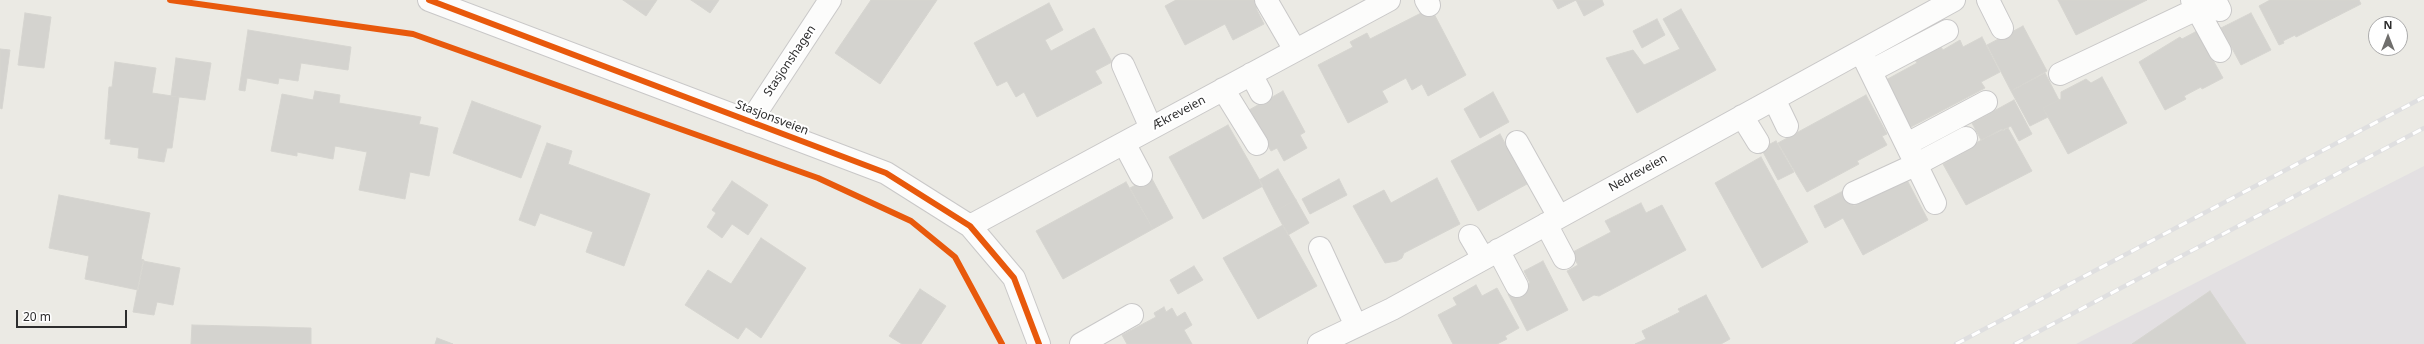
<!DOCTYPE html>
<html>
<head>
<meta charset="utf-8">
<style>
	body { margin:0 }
	#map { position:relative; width:2424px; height:344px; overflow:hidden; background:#ebeae4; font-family:"Noto Sans",sans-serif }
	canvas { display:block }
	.north { position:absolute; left:2368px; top:16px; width:40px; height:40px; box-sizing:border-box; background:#fff; border:1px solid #ababab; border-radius:50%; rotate:0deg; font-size:11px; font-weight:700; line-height:16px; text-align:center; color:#2d2d2d }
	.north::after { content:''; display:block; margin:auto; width:14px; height:18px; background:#706f6d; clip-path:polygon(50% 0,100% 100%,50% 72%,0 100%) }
	.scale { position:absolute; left:16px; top:310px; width:111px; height:18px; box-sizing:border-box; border:2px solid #2d2d2d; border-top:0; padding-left:5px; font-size:12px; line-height:14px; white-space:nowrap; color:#2d2d2d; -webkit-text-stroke:3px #fff; paint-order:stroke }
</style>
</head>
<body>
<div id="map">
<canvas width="2424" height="344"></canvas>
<div class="north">N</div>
<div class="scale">20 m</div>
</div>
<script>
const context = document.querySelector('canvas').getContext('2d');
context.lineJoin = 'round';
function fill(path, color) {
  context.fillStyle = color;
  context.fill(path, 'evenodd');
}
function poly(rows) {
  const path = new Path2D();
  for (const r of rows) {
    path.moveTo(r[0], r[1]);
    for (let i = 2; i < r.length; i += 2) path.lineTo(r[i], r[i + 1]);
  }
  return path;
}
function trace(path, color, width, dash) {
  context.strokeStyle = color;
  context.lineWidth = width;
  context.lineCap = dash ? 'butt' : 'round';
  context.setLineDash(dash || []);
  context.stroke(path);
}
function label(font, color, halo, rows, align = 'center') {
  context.font = font + ' "Noto Sans",sans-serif';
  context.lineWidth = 4;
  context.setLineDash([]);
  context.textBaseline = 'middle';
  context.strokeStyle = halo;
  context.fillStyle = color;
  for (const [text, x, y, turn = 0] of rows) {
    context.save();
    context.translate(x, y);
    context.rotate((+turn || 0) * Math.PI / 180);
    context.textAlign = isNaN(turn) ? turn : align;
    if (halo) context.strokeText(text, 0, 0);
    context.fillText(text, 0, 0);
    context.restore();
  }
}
fill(poly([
	[2424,166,2424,344,2076,344]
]), '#e3e0e2');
const building = poly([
	[623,0,657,0,646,16,623,0],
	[691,0,719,0,710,13,691,0],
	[871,0,937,0,880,84,835,53,871,0],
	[1176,0,1255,0,1259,7,1256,8,1264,24,1233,40,1225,24,1185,45,1165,6,1176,0],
	[1553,0,1602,0,1604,5,1584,16,1576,0,1558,9,1553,0],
	[2058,0,2147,0,2076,35,2058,0],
	[2270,0,2359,0,2361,4,2296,37,2295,35,2283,41,2284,43,2279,45,2259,6,2270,0],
	[1049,3,1063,30,1045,40,1051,51,1094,28,1112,62,1095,71,1102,83,1037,117,1024,92,1016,97,1007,81,997,86,974,43,1049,3],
	[1431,8,1466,75,1428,96,1422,84,1412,90,1406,78,1382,91,1388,102,1348,123,1318,65,1353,47,1350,42,1367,33,1370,39,1431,8],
	[1681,9,1716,70,1637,113,1606,58,1633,50,1644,65,1680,49,1663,19,1681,9],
	[25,13,51,17,44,68,18,65,25,13],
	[2251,13,2271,50,2241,65,2221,28,2251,13],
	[1657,19,1665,35,1642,48,1633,31,1657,19],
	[2023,26,2047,71,2011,91,1987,45,2023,26],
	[248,30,351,47,348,70,301,63,298,81,279,78,278,84,247,78,245,91,239,90,248,30],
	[2197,31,2223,78,2202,89,2201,87,2184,96,2186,99,2165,110,2139,62,2180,37,2182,39,2197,31],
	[1982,37,2000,72,1981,82,1985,88,1909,128,1884,81,1917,63,1915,60,1941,47,1943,50,1960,40,1963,47,1982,37],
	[0,49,10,50,2,109,0,108,0,49],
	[176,58,211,63,205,100,171,96,176,58],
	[115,62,156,68,152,93,179,97,172,148,167,148,164,162,138,158,139,148,110,144,111,139,105,139,109,87,112,87,115,62],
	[2045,73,2059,100,2043,108,2048,117,2030,126,2011,91,2045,73],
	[2102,77,2127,123,2068,154,2043,108,2061,99,2061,92,2086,79,2091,83,2102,77],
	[315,91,340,95,339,103,421,117,419,124,438,128,429,176,410,172,405,199,359,190,367,152,335,146,333,159,297,152,297,156,271,151,282,94,313,100,315,91],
	[1283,91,1305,132,1300,135,1307,148,1284,161,1277,148,1271,151,1249,110,1283,91],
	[1493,92,1509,122,1480,138,1464,109,1493,92],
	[1866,95,1887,134,1882,136,1887,145,1857,161,1859,164,1807,192,1778,143,1866,95],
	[2014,100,2032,134,2019,141,2011,126,1981,140,1972,123,2014,100],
	[472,101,541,126,521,178,453,153,472,101],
	[1228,125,1263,186,1203,219,1169,157,1228,125],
	[2008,128,2032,171,1966,205,1943,164,1966,151,1965,149,2002,129,2003,131,2008,128],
	[1500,134,1527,184,1478,211,1451,161,1500,134],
	[1776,141,1794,172,1778,180,1763,152,1760,154,1758,150,1776,141],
	[547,143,572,151,568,164,650,194,624,266,586,252,593,232,540,213,535,226,519,220,547,143],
	[1761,157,1808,242,1762,268,1715,183,1761,157],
	[1278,169,1296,200,1275,211,1259,180,1278,169],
	[1151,177,1173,218,1153,229,1130,188,1151,177],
	[1437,178,1460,224,1404,253,1402,258,1397,261,1385,263,1353,206,1384,190,1391,203,1437,178],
	[1906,178,1928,220,1863,255,1843,218,1825,228,1814,206,1845,190,1854,206,1906,178],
	[1339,179,1347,195,1310,214,1302,199,1339,179],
	[732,181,768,205,748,235,732,224,722,238,707,227,716,213,712,210,732,181],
	[1126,182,1153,229,1063,279,1036,231,1126,182],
	[59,195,150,213,141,259,144,260,138,290,85,279,89,256,49,248,59,195],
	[1296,200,1309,223,1288,235,1275,211,1296,200],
	[1641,203,1646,213,1662,205,1686,250,1599,296,1594,295,1583,301,1567,271,1578,265,1571,253,1611,232,1605,221,1641,203],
	[1283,225,1317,286,1258,319,1223,258,1283,225],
	[761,238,806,268,761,338,746,327,738,339,685,305,708,270,731,284,761,238],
	[143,261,180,268,173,305,157,302,154,315,133,312,143,261],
	[1543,261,1568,310,1527,331,1508,294,1530,283,1524,271,1543,261],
	[1194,266,1203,280,1178,294,1170,280,1194,266],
	[1476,285,1482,296,1497,288,1519,328,1505,336,1507,339,1497,344,1453,344,1438,315,1457,305,1453,298,1476,285],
	[920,289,946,306,921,344,902,344,889,336,920,289],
	[2210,291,2246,344,2132,344,2210,291],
	[1706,295,1730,339,1721,344,1635,344,1646,339,1642,331,1680,312,1678,309,1706,295],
	[1164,307,1166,312,1172,308,1177,317,1185,312,1192,325,1184,330,1192,344,1127,344,1122,335,1156,317,1154,313,1164,307],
	[192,325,311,328,311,344,191,344,192,325],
	[437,338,453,344,435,344,437,338]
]);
fill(building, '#d4d3cf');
trace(building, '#d6d5d0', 1);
const minor = poly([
	[429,0,886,173,970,226,1014,278,1039,344],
	[1266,0,1295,50],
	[1426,0,1429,5],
	[1988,0,2002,28],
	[2192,0,2220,51],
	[2215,0,2220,10],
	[1861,52,1935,203],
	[1123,65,1151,128],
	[1871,71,1947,31],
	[1251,74,1261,93],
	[2060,74,2197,9],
	[1223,89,1257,144],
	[1774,99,1787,126],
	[1742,116,1758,142],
	[750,122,830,0],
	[1517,142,1559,217],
	[1124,143,1141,175],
	[1907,144,1986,102],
	[1854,193,1917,164,1966,138],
	[1546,224,1564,258],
	[970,226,1389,0],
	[1470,236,1483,258],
	[1320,248,1356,326],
	[1498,250,1517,286],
	[1081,344,1132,315],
	[1319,344,1392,309,1954,0]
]);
trace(minor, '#c9c8c8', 24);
trace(minor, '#fcfcfb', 22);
const rail = poly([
	[1956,344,2424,97],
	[2015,344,2424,128]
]);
trace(rail, '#dfdfe0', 4.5);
trace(rail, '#fff', 3, [9]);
trace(poly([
	[170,0,413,34,818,178,911,221,955,257,1002,344],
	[429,0,886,173,970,226,1014,278,1039,344]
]), '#e8590c', 6);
label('12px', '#2d2d2d', '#fff', [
	["Stasjonshagen",790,61,-56],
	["Ækreveien",1179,113,-28],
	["Stasjonsveien",772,118,21],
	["Nedreveien",1638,173,-29]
]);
</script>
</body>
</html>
